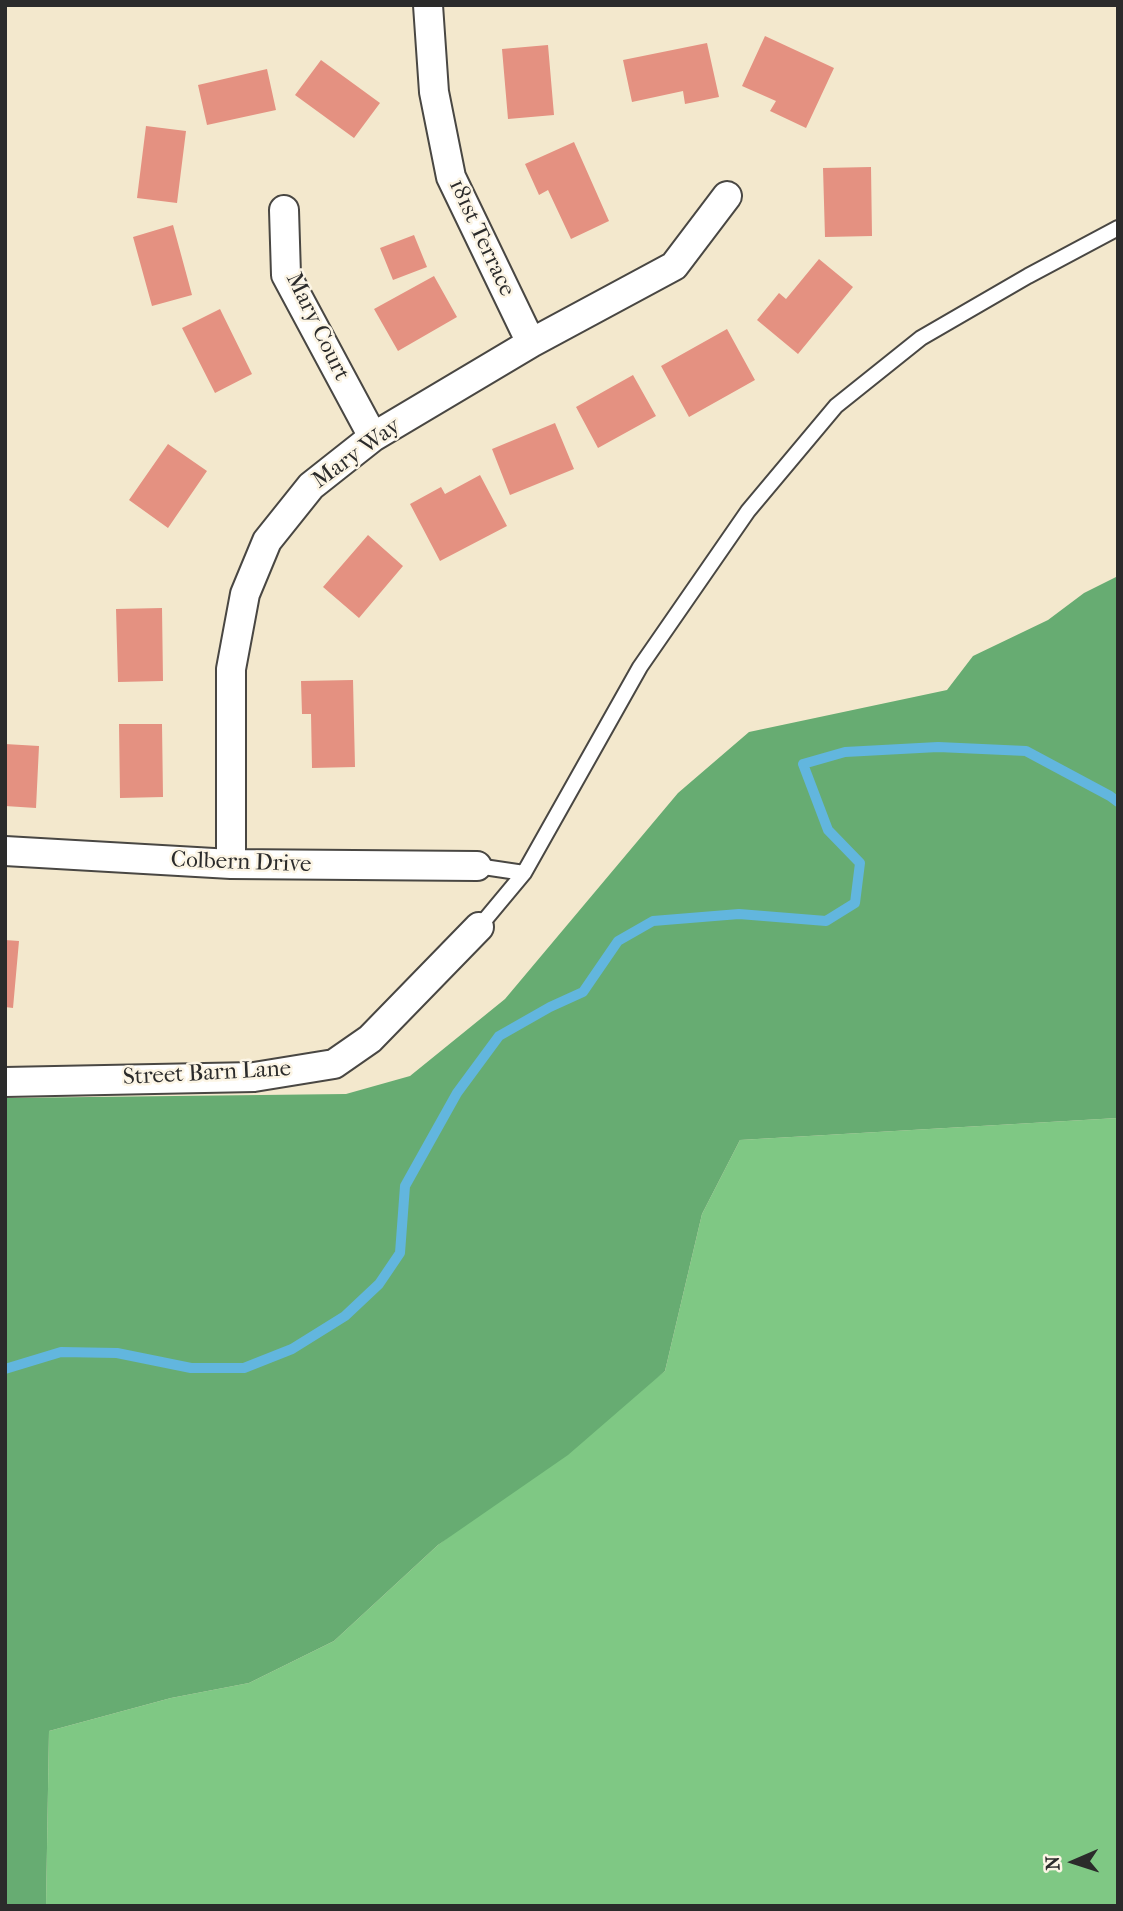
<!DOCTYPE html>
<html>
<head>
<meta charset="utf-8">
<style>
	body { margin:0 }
	#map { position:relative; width:1123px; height:1911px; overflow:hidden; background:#f3e8cd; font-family:"IM FELL French Canon",serif }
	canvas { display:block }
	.frame { position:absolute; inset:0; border:7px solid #2b2b2b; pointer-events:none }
	.north { position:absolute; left:1039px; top:1827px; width:70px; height:70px; -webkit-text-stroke:5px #fcf5e5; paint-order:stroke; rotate:267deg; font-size:19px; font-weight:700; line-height:28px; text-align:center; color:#2b2b2b }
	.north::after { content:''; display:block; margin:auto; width:24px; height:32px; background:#2b2b2b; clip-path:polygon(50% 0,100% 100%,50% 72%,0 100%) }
</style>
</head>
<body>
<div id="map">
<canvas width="1123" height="1911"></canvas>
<div class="frame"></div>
<div class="north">N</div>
</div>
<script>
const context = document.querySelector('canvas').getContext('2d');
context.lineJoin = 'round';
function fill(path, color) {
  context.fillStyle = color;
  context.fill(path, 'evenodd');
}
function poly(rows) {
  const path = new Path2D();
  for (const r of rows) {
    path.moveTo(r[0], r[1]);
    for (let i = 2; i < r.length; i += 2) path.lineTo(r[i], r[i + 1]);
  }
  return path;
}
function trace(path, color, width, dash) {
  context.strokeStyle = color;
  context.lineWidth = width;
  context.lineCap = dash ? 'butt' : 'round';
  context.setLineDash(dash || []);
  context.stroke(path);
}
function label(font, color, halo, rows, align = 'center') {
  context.font = font + ' "IM FELL French Canon",serif';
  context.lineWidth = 5;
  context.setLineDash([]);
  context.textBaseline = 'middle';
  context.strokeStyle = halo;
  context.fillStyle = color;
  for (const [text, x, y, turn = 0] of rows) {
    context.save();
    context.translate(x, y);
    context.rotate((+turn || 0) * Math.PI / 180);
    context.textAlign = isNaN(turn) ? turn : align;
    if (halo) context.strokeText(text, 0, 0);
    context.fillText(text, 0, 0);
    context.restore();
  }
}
fill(poly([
	[1118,1118,1118,1906,46,1906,49,1731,171,1698,249,1683,334,1641,438,1545,665,1371,702,1214,740,1140]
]), '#7fc884');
fill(poly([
	[1118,576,1118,1118,740,1140,702,1214,665,1371,568,1455,438,1545,334,1641,249,1683,171,1698,49,1731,46,1906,5,1906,5,1098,346,1094,410,1076,505,999,678,793,749,732,947,690,973,656,1048,620,1084,593]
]), '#67ac72');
trace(poly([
	[5,1369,61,1352,117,1353,191,1368,244,1368,292,1349,345,1316,379,1284,400,1253,405,1186,457,1093,499,1036,550,1007,583,992,618,941,653,921,739,914,826,921,855,903,860,863,828,830,803,764,845,752,938,747,1026,751,1110,796,1118,802]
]), '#62b6de', 10);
fill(poly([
	[765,36,834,68,806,128,770,111,776,101,742,86],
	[707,43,719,97,685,104,683,91,632,102,623,60],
	[548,45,554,115,508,119,502,49],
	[321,60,380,103,354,138,295,95],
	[267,69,276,110,207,125,198,85],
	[146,126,186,131,177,203,137,198],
	[574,142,609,221,571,239,548,190,539,195,525,164],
	[871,167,872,236,825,237,823,168],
	[173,225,192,295,152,306,133,237],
	[414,235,427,267,393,280,380,248],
	[819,259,853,287,798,354,757,320,779,293,786,299],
	[434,276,457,317,398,351,374,309],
	[220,309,252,374,215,393,182,328],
	[727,329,755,380,689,417,661,366],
	[633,375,656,416,598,448,576,407],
	[555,423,574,469,510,495,492,449],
	[168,444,207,471,168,528,129,500],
	[480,475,507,526,440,561,410,504,441,487,445,494],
	[368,535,403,566,359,618,323,587],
	[162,608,163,681,118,682,116,609],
	[353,680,355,767,312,768,311,714,302,714,301,681],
	[119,724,162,724,163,797,120,798],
	[5,744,39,746,36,808,5,806],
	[5,940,19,941,13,1008,5,1007]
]), '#e49181');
const lane = poly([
	[477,866,524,873],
	[479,927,524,873,640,667,748,511,836,406,921,338,1028,276,1118,228]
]);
const street = poly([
	[428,5,434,92,451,177,531,343],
	[284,210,286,275,373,437],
	[5,851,231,864,477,866],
	[231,864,231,669,245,594,267,541,311,486,373,437,531,343,674,266,727,196],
	[5,1082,254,1077,334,1064,370,1039,479,927]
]);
trace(lane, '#494743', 18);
trace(street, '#494743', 32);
trace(lane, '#fff', 14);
trace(street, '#fff', 28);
label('23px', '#2b2b2b', '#fcf5e5', [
	["181st Terrace",481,238,65],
	["Mary Court",317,327,64],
	["Mary Way",357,454,-36],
	["Colbern Drive",241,863,2],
	["Street Barn Lane",207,1074,-3]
]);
</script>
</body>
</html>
